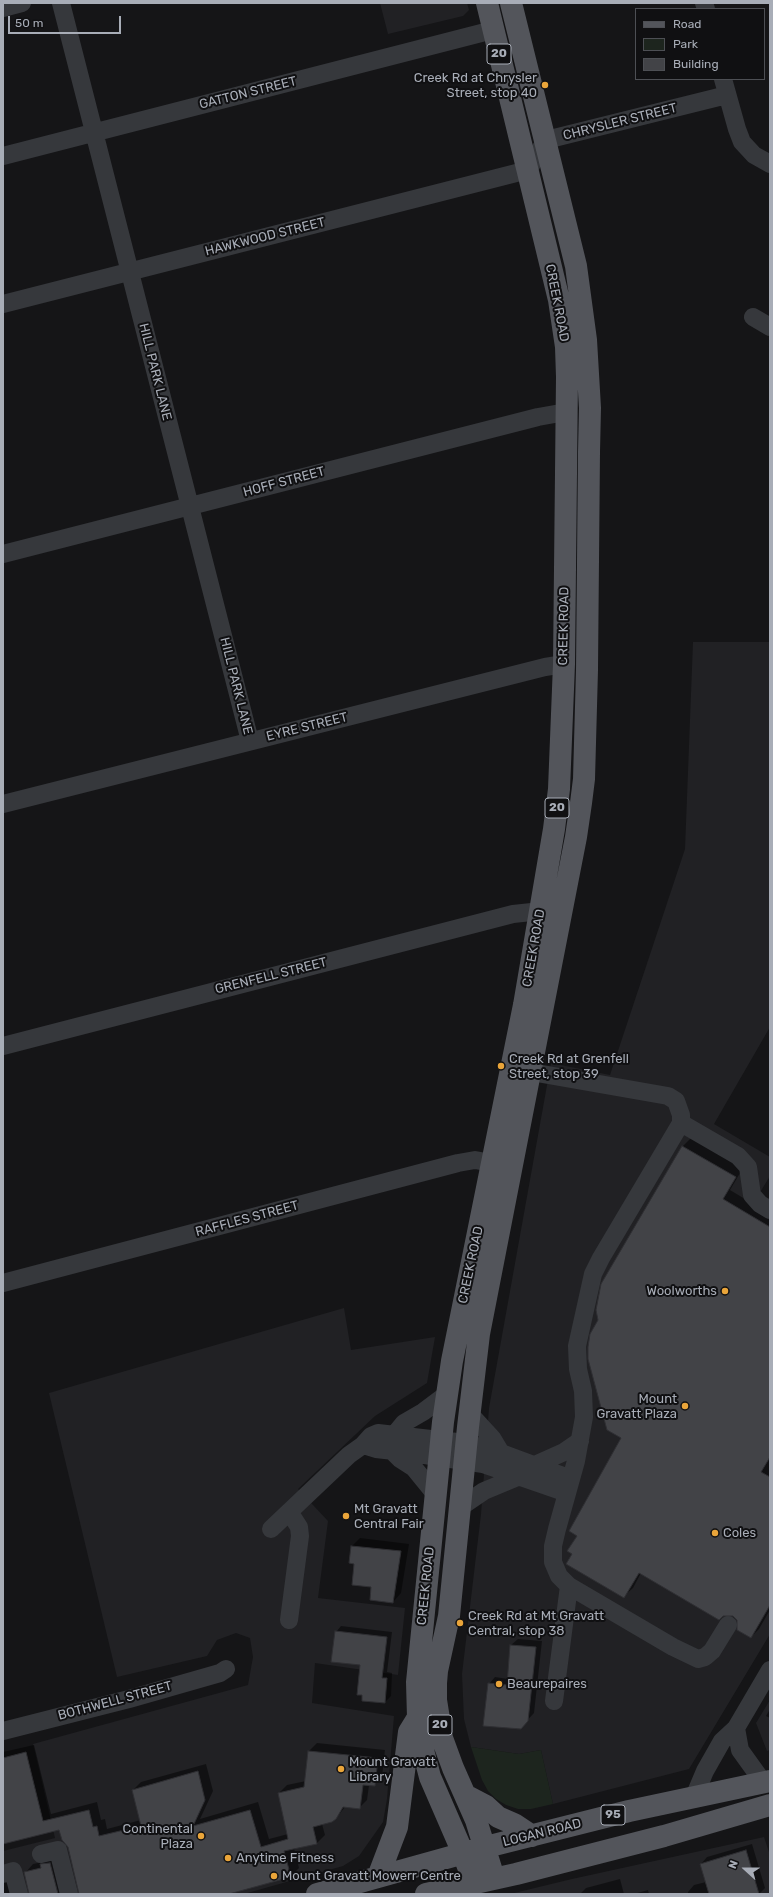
<!DOCTYPE html>
<html>
<head>
<meta charset="utf-8">
<style>
	body { margin:0 }
	#map { position:relative; width:773px; height:1897px; overflow:hidden; background:#151517; font-family:Rubik,sans-serif }
	canvas { display:block }
	.frame { position:absolute; inset:0; border:4px solid #a8adb7; pointer-events:none }
	.legend { position:absolute; left:635px; top:8px; width:130px; height:72px; box-sizing:border-box; background:#101012; border:1px solid #4d4f54; margin:0; padding:5px 7px; list-style:none; font-size:12px; color:#a8adb7 }
	.legend li { display:flex; align-items:center; gap:8px; height:20px }
	.legend b { width:20px; border:1px solid #4d4f54 }
	.north { position:absolute; left:725px; top:1849px; width:40px; height:40px; -webkit-text-stroke:3px #101012; paint-order:stroke; rotate:291deg; font-size:11px; font-weight:700; line-height:16px; text-align:center; color:#a8adb7 }
	.north::after { content:''; display:block; margin:auto; width:14px; height:18px; background:#a8adb7; clip-path:polygon(50% 0,100% 100%,50% 72%,0 100%) }
	.scale { position:absolute; left:8px; top:16px; width:113px; height:18px; box-sizing:border-box; border:2px solid #a8adb7; border-top:0; padding-left:5px; font-size:12px; line-height:14px; white-space:nowrap; color:#a8adb7; -webkit-text-stroke:3px #101012; paint-order:stroke }
</style>
</head>
<body>
<div id="map">
<canvas width="773" height="1897"></canvas>
<div class="frame"></div>
<ul class="legend">
<li><b style="height:5px;background:#53555b"></b>Road</li>
<li><b style="height:11px;background:#1d251e"></b>Park</li>
<li><b style="height:11px;background:#424347"></b>Building</li>
</ul>
<div class="north">N</div>
<div class="scale">50 m</div>
</div>
<script>
const context = document.querySelector('canvas').getContext('2d');
context.lineJoin = 'round';
function fill(path, color) {
  context.fillStyle = color;
  context.fill(path, 'evenodd');
}
function poly(rows) {
  const path = new Path2D();
  for (const r of rows) {
    path.moveTo(r[0], r[1]);
    for (let i = 2; i < r.length; i += 2) path.lineTo(r[i], r[i + 1]);
  }
  return path;
}
function trace(path, color, width, dash) {
  context.strokeStyle = color;
  context.lineWidth = width;
  context.lineCap = dash ? 'butt' : 'round';
  context.setLineDash(dash || []);
  context.stroke(path);
}
function label(font, color, halo, rows, align = 'center') {
  context.font = font + ' Rubik,sans-serif';
  context.lineWidth = 4;
  context.setLineDash([]);
  context.textBaseline = 'middle';
  context.strokeStyle = halo;
  context.fillStyle = color;
  for (const [text, x, y, turn = 0] of rows) {
    context.save();
    context.translate(x, y);
    context.rotate((+turn || 0) * Math.PI / 180);
    context.textAlign = isNaN(turn) ? turn : align;
    if (halo) context.strokeText(text, 0, 0);
    context.fillText(text, 0, 0);
    context.restore();
  }
}
fill(poly([
	[380,3,467,3,469,10,463,16,388,34],
	[693,642,770,642,770,1027,714,1124,770,1157,770,1176,759,1194,770,1200,770,1634,689,1769,553,1804,541,1750,519,1754,471,1747,464,1719,462,1674,481,1514,489,1408,551,1063,610,1075,685,849],
	[344,1308,351,1350,435,1337,427,1383,375,1416,298,1489,328,1521,318,1598,405,1608,398,1675,315,1663,312,1703,394,1716,387,1799,383,1822,359,1856,343,1866,244,1894,3,1894,3,1851,55,1838,33,1744,248,1685,253,1657,250,1638,236,1633,217,1640,207,1656,117,1677,49,1393],
	[770,1700,770,1750,767,1751,756,1723],
	[764,1837,770,1855,770,1894,510,1894,572,1879]
]), '#212124');
fill(poly([
	[471,1747,519,1754,541,1750,553,1804,531,1809,518,1809,506,1805,496,1799,488,1791,482,1780]
]), '#1d251e');
fill(poly([
	[691,1138,743,1168,730,1190,770,1214,770,1610,759,1629,751,1637,734,1615,641,1573,633,1588,624,1596,573,1554,578,1535,623,1438,683,1146],
	[360,1538,409,1544,401,1593,393,1602,372,1586,355,1563,352,1546],
	[341,1626,392,1632,387,1672,392,1673,391,1696,385,1702,361,1664,336,1632],
	[518,1639,542,1641,534,1713,520,1728,489,1684,495,1677,508,1679,511,1645],
	[770,1709,770,1718,766,1716],
	[317,1743,385,1750,382,1777,374,1785,369,1785,367,1800,359,1808,346,1806,336,1818,322,1824,325,1835,317,1843,294,1848,299,1868,291,1876,225,1894,80,1894,69,1847,60,1829,3,1843,3,1752,34,1745,51,1814,97,1802,101,1820,105,1819,107,1829,141,1820,133,1790,141,1782,206,1764,213,1791,200,1819,258,1802,269,1839,288,1834,279,1793,287,1785,306,1781,309,1751],
	[752,1844,765,1888,759,1894,688,1894,688,1892,694,1885,706,1882,701,1864,707,1857],
	[58,1855,71,1894,30,1894,25,1873,33,1864,43,1862],
	[3,1879,20,1894,3,1894],
	[620,1879,624,1894,580,1894,586,1888],
	[648,1890,649,1894,634,1894]
]), '#0007');
const building = poly([
	[682,1146,736,1177,723,1199,770,1227,770,1457,761,1472,770,1477,770,1605,751,1638,737,1630,737,1620,733,1616,723,1616,719,1620,639,1573,624,1598,566,1564,572,1554,567,1551,577,1536,569,1531,621,1438,607,1430,588,1359,588,1347,590,1334,598,1320,596,1310,601,1284,682,1146],
	[351,1546,401,1551,393,1603,370,1600,371,1587,352,1585,354,1564,349,1563,351,1546],
	[335,1631,387,1637,382,1678,387,1678,385,1703,362,1701,362,1695,357,1695,360,1665,331,1662,335,1631],
	[510,1645,536,1647,528,1721,521,1729,483,1726,488,1683,507,1685,510,1645],
	[308,1751,378,1758,375,1786,363,1785,360,1809,343,1807,336,1819,332,1822,313,1827,317,1844,284,1851,291,1877,229,1894,79,1894,68,1847,62,1840,59,1830,3,1844,3,1758,26,1752,43,1821,89,1810,93,1827,97,1826,99,1836,141,1826,132,1790,198,1771,205,1800,193,1826,250,1810,261,1847,288,1839,278,1793,304,1787,308,1751],
	[746,1850,759,1894,709,1894,700,1864,746,1850],
	[50,1863,58,1894,29,1894,24,1872,41,1868,40,1864,50,1863]
]);
fill(building, '#424347');
trace(building, '#2f2f33', 1);
trace(poly([
	[61,3,250,741],
	[704,3,706,9],
	[3,8,22,3],
	[723,79,737,129,742,142,754,155,770,164],
	[3,156,493,30],
	[3,304,528,170,546,140,727,95],
	[753,317,770,327],
	[3,554,538,417,566,412],
	[3,804,545,667,564,664],
	[3,1046,513,914,541,911],
	[531,1072,668,1096,676,1101,681,1115,681,1123,601,1258,593,1274,577,1346,578,1369,583,1391,584,1417,576,1461,557,1529,553,1546,553,1562,559,1576,569,1586,673,1647,698,1659,705,1657,712,1651,728,1625],
	[681,1123,738,1156,748,1167,752,1195,760,1204,770,1210],
	[3,1283,458,1163,475,1160,492,1163],
	[469,1413,492,1438,501,1453],
	[395,1434,404,1423,423,1412,447,1394],
	[363,1445,376,1449,412,1453,483,1464,567,1493],
	[392,1451,400,1459,414,1468,436,1495],
	[535,1465,564,1452,580,1441],
	[459,1508,484,1491,520,1476],
	[271,1529,349,1455,363,1445,371,1436,378,1433,466,1443,501,1453,571,1479],
	[289,1620,300,1536,299,1527,290,1513],
	[554,1701,569,1586],
	[736,1728,740,1750,763,1782],
	[3,1731,129,1699,220,1673,226,1669],
	[694,1797,705,1771,722,1741,736,1728,770,1670],
	[41,1854,58,1850,69,1894],
	[3,1874,13,1871,19,1894]
]), '#36383c', 18);
trace(poly([
	[465,1795,486,1806,498,1817,514,1824,532,1836],
	[378,1877,397,1827,409,1732,417,1719],
	[494,1878,476,1820,453,1768,442,1738,436,1700,436,1683,437,1671,449,1616,468,1427,479,1334,576,837,581,803,584,779,587,670,589,452,590,408,586,340,576,266,511,3],
	[474,1883,463,1853,430,1777,424,1754,418,1718,417,1682,443,1422,452,1361,524,1005,554,829,559,789,564,664,567,377,566,347,559,300,487,3],
	[317,1894,486,1847,629,1811,770,1781],
	[426,1894,516,1874,664,1836,770,1805]
]), '#53555b', 22);
for (const [x, y, r, color] of [
	[545,85,4,"#eaa53a"],
	[501,1066,4,"#eaa53a"],
	[725,1291,4,"#eaa53a"],
	[685,1406,4,"#eaa53a"],
	[346,1516,4,"#eaa53a"],
	[715,1533,4,"#eaa53a"],
	[460,1623,4,"#eaa53a"],
	[499,1684,4,"#eaa53a"],
	[341,1769,4,"#eaa53a"],
	[201,1836,4,"#eaa53a"],
	[228,1858,4,"#eaa53a"],
	[274,1876,4,"#eaa53a"]
]) {
  const dot = new Path2D();
  dot.arc(x, y, r, 0, 2 * Math.PI);
  context.fillStyle = color;
  context.fill(dot);
  trace(dot, '#101012', 1.5);
}
for (const [x, y, w] of [
	[499,54,24],
	[557,808,24],
	[440,1725,24],
	[613,1815,24]
]) {
  const box = new Path2D();
  box.roundRect(x - w / 2, y - 10, w, 20, 3);
  context.fillStyle = '#101012';
  context.fill(box);
  trace(box, '#a8adb7', 1);
}
label('bold 12px', '#a8adb7', null, [
	["20",499,54],
	["20",557,808],
	["20",440,1725],
	["95",613,1815]
]);
label('13px', '#a8adb7', '#101012', [
	["Creek Rd at Chrysler",537,78,"right"],
	["Street, stop 40",537,93,"right"],
	["Creek Rd at Grenfell",509,1059],
	["Street, stop 39",509,1074],
	["Woolworths",717,1291,"right"],
	["Mount",677,1399,"right"],
	["Gravatt Plaza",677,1414,"right"],
	["Mt Gravatt",354,1509],
	["Central Fair",354,1524],
	["Coles",723,1533],
	["Creek Rd at Mt Gravatt",468,1616],
	["Central, stop 38",468,1631],
	["Beaurepaires",507,1684],
	["Mount Gravatt",349,1762],
	["Library",349,1777],
	["Continental",193,1829,"right"],
	["Plaza",193,1844,"right"],
	["Anytime Fitness",236,1858],
	["Mount Gravatt Mowerr Centre",282,1876]
], 'left');
label('13px', '#a8adb7', '#101012', [
	["GATTON STREET",248,93,-14],
	["CHRYSLER STREET",620,122,-14],
	["HAWKWOOD STREET",265,237,-14],
	["CREEK ROAD",557,303,79],
	["HILL PARK LANE",155,372,76],
	["HOFF STREET",284,482,-15],
	["CREEK ROAD",564,626,-89],
	["HILL PARK LANE",236,686,76],
	["EYRE STREET",307,727,-14],
	["CREEK ROAD",534,948,-80],
	["GRENFELL STREET",271,976,-14],
	["RAFFLES STREET",247,1219,-15],
	["CREEK ROAD",471,1265,-78],
	["CREEK ROAD",426,1586,-84],
	["BOTHWELL STREET",115,1701,-15],
	["LOGAN ROAD",542,1833,-14]
]);
</script>
</body>
</html>
